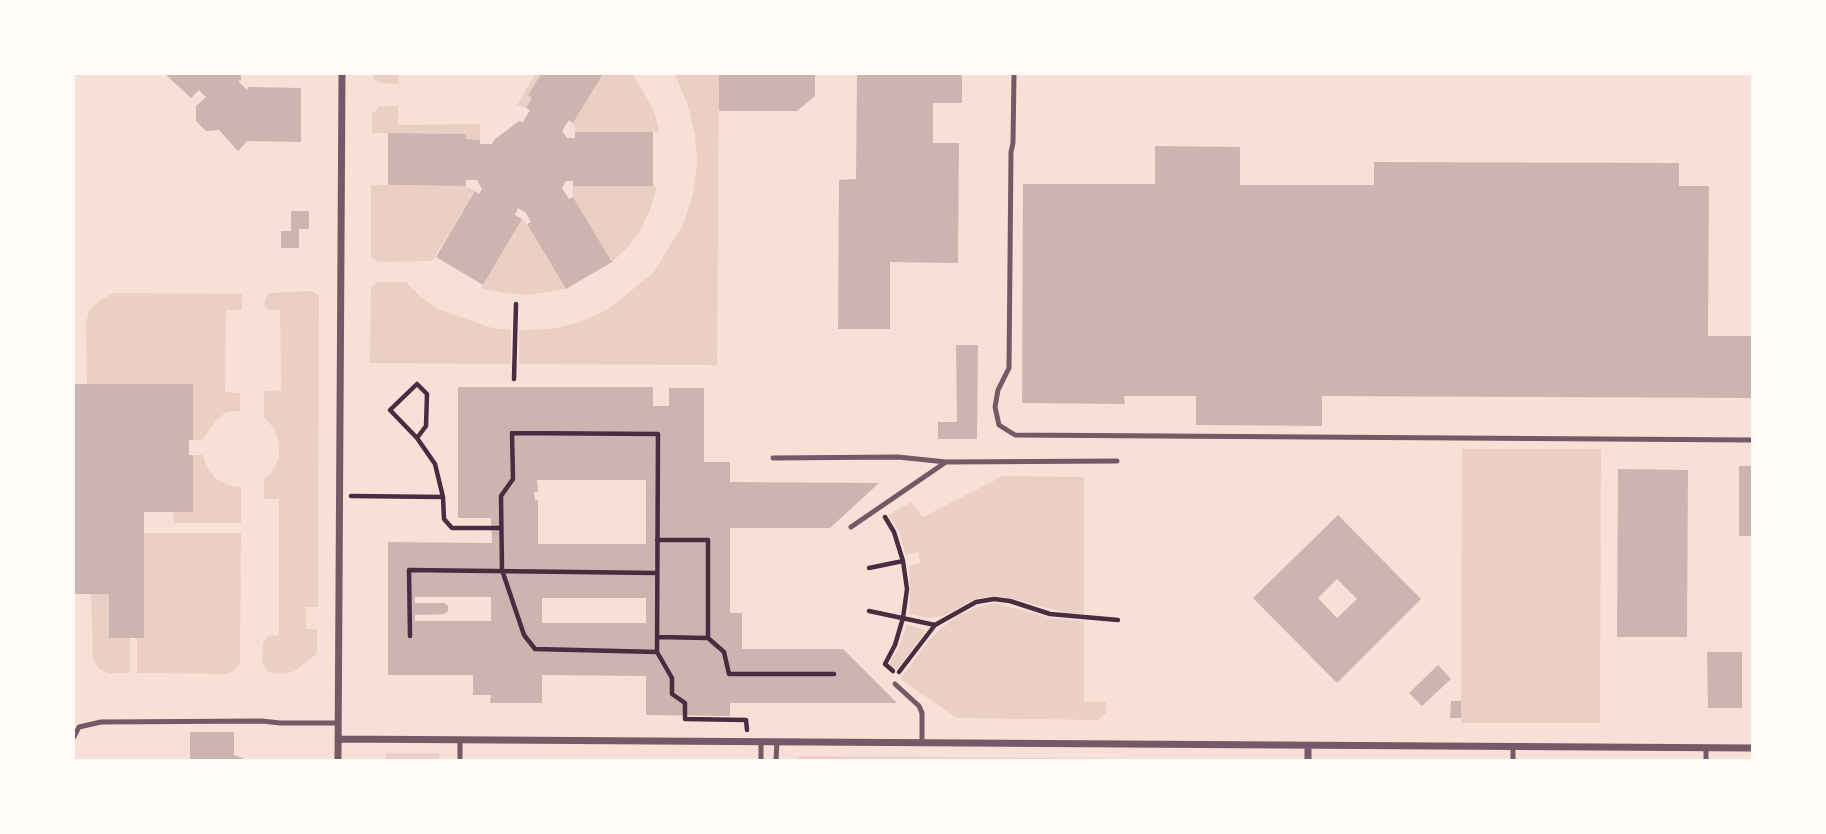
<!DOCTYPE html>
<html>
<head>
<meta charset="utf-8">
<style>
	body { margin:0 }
	#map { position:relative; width:1826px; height:834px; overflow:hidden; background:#f7e1d7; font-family:"Exo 2",sans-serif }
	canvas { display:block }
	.frame { position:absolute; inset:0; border:75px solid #fffaf5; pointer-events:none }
</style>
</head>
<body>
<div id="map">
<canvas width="1826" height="834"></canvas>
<div class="frame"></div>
</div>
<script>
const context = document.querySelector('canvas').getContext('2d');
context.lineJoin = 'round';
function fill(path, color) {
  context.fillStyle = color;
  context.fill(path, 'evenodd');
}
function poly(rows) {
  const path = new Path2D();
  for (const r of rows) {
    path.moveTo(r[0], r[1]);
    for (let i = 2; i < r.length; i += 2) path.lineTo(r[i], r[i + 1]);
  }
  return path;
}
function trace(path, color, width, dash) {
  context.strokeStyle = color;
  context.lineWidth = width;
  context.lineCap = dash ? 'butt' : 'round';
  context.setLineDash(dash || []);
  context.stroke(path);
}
fill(poly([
	[373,74,399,74,399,84,380,83,373,78],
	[535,74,541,74,528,95,532,98,526,108,517,105],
	[603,74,633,74,654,111,659,132,575,132,573,123],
	[675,74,719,74,717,365,519,364,519,330,551,329,577,323,607,310,653,273,684,223,693,194,697,163,695,135,688,106],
	[380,106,398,106,398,125,480,124,480,140,466,139,466,134,372,133,372,114],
	[371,185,466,186,475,191,432,261,379,262,371,257],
	[573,186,653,186,657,188,649,212,640,231,628,247,612,262,573,197],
	[522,219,527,224,566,289,528,295,503,293,481,288],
	[378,282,406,282,421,297,438,309,492,328,511,330,511,364,370,363,371,288],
	[311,291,319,295,318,607,306,607,306,629,317,629,317,654,293,672,279,674,268,672,262,663,263,643,268,636,279,635,279,499,264,499,264,479,272,472,279,458,279,444,275,430,264,417,264,391,281,390,280,310,269,310,264,306,265,299,269,293],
	[114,293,242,294,242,310,226,310,225,392,240,393,240,411,227,412,217,419,202,440,193,440,193,384,87,384,86,322,90,309,100,300],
	[1462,449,1601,449,1600,723,1461,723],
	[193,455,203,455,206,466,215,478,227,485,241,487,241,523,174,523,173,512,193,512],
	[1003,476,1084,477,1084,614,1066,613,1011,598,994,596,975,599,943,616,929,618,909,614,910,590,909,566,920,563,918,552,906,555,899,532,889,515,911,502,923,517],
	[144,533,241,533,240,662,235,670,227,674,137,673,137,638,144,638],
	[91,594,109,594,109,638,130,638,130,673,108,673,99,669,93,660],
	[994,603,1051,618,1084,621,1084,702,1106,702,1106,713,1097,720,957,718,900,679,927,643,942,627,960,615,978,607],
	[907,624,926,631,897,670,889,665,899,647],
	[386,753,439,753,439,760,386,760],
	[799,756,1263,760,795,760,798,759]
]), '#ebcfc5');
fill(poly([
	[165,74,241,74,241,80,238,81,247,90,248,87,301,88,301,142,247,141,238,151,219,130,206,131,196,121,196,106,206,97,199,90,191,98],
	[541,74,603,74,573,123,569,120,562,131,567,138,575,138,575,132,653,132,653,186,573,186,573,181,566,181,562,188,569,199,573,197,612,262,566,289,527,224,531,222,526,213,518,208,515,215,522,219,483,285,436,257,475,191,479,194,482,189,477,180,466,180,466,186,388,185,388,133,466,134,466,139,480,140,480,144,492,144,494,140,519,121,523,122,530,110,526,108,532,98,528,95],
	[719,74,815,74,815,96,797,111,719,111],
	[857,74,962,74,962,103,933,103,933,143,959,143,958,263,890,262,890,329,838,329,839,180,856,179],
	[1155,146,1240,147,1240,185,1374,185,1374,162,1679,163,1679,186,1709,186,1708,336,1752,336,1752,398,1322,396,1322,426,1196,425,1196,396,1124,396,1125,404,1022,403,1023,184,1155,184],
	[291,211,309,211,309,229,299,229,299,248,281,248,281,231,291,231],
	[956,345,978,345,977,439,938,439,938,422,957,422],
	[74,384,193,384,193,440,189,440,189,455,193,455,193,512,144,512,144,638,109,638,109,594,74,594],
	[458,387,653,387,653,406,669,406,669,388,704,388,704,462,730,462,730,482,879,483,830,528,730,528,730,613,742,613,742,649,843,649,897,703,730,703,730,716,646,715,646,676,542,675,542,703,490,703,491,695,473,695,473,675,388,675,388,542,492,543,491,518,458,518],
	[537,480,646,480,646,544,538,544,538,500,535,500,534,492,538,492],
	[415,597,491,597,491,621,415,621,415,615,444,614,448,611,448,606,444,603,415,603],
	[542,598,646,598,646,623,542,623],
	[1739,466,1752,466,1752,536,1739,536],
	[1618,469,1688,470,1687,637,1617,637],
	[1338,515,1421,599,1337,683,1253,598],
	[1337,579,1357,599,1337,618,1318,598],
	[1707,652,1742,652,1742,708,1708,708],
	[1438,665,1451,679,1422,706,1409,693],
	[1451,701,1461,701,1461,718,1450,718],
	[190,732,234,732,234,755,247,760,190,760]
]), '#ccb4b1');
trace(poly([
	[514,379,516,304],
	[512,433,658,434,657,652,535,649,524,635,502,570,501,496,513,479,512,433],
	[417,438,426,426,427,394,417,384,390,410,417,438,435,464,443,497],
	[351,496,443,497,444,519,452,528,501,528],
	[885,517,894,532,903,561,907,589,903,618,895,645,885,664,893,671],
	[657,540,708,540,708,638,724,652,729,674,834,674],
	[869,568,903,561],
	[869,611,935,625],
	[410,636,409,570,657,573],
	[657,637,708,638],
	[657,652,672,678,672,694,685,703,685,719,746,720,747,730],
	[899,672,935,625,976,602,994,599,1010,601,1050,614,1118,620]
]), '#4a2c40', 4.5);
trace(poly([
	[1014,74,1013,143,1011,152,1009,368,998,390,995,407,999,425,1015,435,1752,440],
	[773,458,898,457,946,462],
	[851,527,946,462,1117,461],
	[895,684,919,706,922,713,922,743],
	[74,737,79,727,101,722,262,721,280,723,338,723],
	[460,760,460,740],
	[761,760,761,742],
	[776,760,777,742],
	[1513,760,1513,747],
	[1706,760,1706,748]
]), '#755966', 5);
trace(poly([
	[338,739,1752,748],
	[1308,746,1308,760],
	[338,760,342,74]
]), '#755966', 7);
</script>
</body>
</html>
